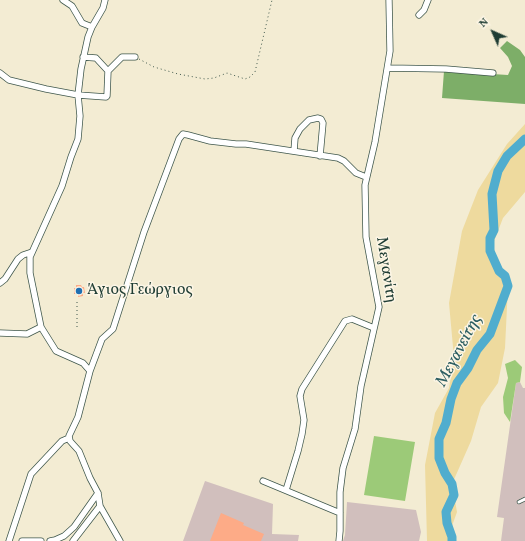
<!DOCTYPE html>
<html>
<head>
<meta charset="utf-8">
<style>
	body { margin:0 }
	#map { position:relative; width:525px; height:541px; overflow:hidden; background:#f3ecd3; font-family:Vollkorn,serif }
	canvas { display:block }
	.north { position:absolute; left:473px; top:12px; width:40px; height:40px; -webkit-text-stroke:3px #fcf5e5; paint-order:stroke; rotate:315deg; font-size:11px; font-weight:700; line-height:16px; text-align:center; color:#1f3d34 }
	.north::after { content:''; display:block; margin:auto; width:14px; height:18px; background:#1f3d34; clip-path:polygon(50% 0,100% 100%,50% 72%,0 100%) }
</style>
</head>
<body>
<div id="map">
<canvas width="525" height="541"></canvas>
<div class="north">N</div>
</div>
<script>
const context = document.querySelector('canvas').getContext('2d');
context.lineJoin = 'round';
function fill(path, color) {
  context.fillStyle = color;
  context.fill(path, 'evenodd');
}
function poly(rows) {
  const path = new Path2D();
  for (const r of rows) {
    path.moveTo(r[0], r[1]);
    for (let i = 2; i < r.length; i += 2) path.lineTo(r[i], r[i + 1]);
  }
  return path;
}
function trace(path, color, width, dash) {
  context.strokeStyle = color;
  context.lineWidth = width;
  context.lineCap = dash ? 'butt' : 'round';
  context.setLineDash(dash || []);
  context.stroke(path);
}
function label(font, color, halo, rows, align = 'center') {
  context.font = font + ' Vollkorn,serif';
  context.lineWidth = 3;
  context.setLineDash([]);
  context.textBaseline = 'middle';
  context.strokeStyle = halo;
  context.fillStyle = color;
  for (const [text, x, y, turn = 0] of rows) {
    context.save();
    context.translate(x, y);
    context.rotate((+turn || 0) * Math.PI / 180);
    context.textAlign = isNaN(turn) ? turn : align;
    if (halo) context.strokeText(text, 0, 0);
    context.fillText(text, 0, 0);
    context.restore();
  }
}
fill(poly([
	[520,382,523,388,525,388,525,541,501,541,504,518,497,517,516,383],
	[205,481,273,504,272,534,299,535,298,541,183,541],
	[347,502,416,510,421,532,419,541,343,541,345,535]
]), '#d1bfbd');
fill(poly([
	[515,360,522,367,520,382,516,383,510,422,504,413,503,397,508,378,505,364],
	[374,436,415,442,405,501,364,495]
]), '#9cca78');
fill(poly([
	[507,41,520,50,525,57,525,104,442,98,444,71,508,75,512,66,508,57,500,48]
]), '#7dae68');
fill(poly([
	[525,124,525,192,503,218,493,244,499,270,508,286,505,348,498,383,481,407,471,441,452,484,457,512,448,537,449,541,427,541,425,465,435,413,449,388,454,358,449,303,462,231,478,190,507,144]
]), '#eeda9e');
trace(poly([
	[452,541,452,537,447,523,446,512,454,495,452,484,445,473,439,458,439,439,446,423,451,399,457,383,468,368,477,350,490,334,508,286,505,276,499,271,490,251,490,238,494,230,492,194,498,171,507,156,525,139]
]), '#50adce', 9);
fill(poly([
	[76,285,81,285,82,287,84,287,85,293,83,293,83,296,78,297,78,294,74,294,74,288,76,288],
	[221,513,244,523,243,525,264,534,261,541,210,541]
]), '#fdab87');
const service = poly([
	[519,502,525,499]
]);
const minor = poly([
	[63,0,72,6,82,23,92,27],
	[419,15,424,10,428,0],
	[388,68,446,69,493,73],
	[108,71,122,57,135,57],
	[0,73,9,80,46,89,78,95,106,97,107,96,108,71,96,58,83,57],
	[294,151,295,138,300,129,309,120,318,118,321,119,323,123,320,156],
	[0,283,5,279,18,259,23,255,32,252],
	[41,327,56,351,83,363,90,371],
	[0,333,27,334,41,327,30,273,30,257,62,186,71,157,78,139,80,116,78,95,81,69,88,37,92,27,103,8,105,0],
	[263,481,340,513],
	[286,490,298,451,302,434,304,420,300,396,302,389,345,321,352,319,374,328],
	[9,541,31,474,62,441,69,438],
	[22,541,41,541],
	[50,541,55,540,64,536,74,527,98,493],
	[73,541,100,506],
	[120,541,100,506,98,493,90,478,79,451,70,441,69,436,78,417,90,371,102,339,113,329,144,232,179,139,183,134,188,135,210,141,236,144,246,144,338,158,344,161,356,173,366,177],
	[339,541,340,531,340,492,343,468,355,429,361,386,379,307,366,237,365,185,375,142,390,51,389,0]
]);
trace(service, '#3f574c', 4.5);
trace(minor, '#3f574c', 7);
trace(poly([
	[139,59,154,67,178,74,205,79,214,78,227,73,245,79,250,77,255,72,272,0],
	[77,327,77,302]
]), '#3f574c', 1, [1, 3]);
trace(service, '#fff', 3);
trace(minor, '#fff', 5.5);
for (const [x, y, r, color] of [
	[79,291,4,"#1f6fb2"]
]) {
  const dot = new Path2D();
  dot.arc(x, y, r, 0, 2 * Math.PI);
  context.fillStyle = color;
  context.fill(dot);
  trace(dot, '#fcf5e5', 1.5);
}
label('16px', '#1f3d34', '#fcf5e5', [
	["Μεγανίτη",385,270,81]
]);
label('16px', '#1f3d34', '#fcf5e5', [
	["Άγιος Γεώργιος",87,291]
], 'left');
label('italic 17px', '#2e5f62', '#fcf5e5', [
	["Μεγανείτης",460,351,-62]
]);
</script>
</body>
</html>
